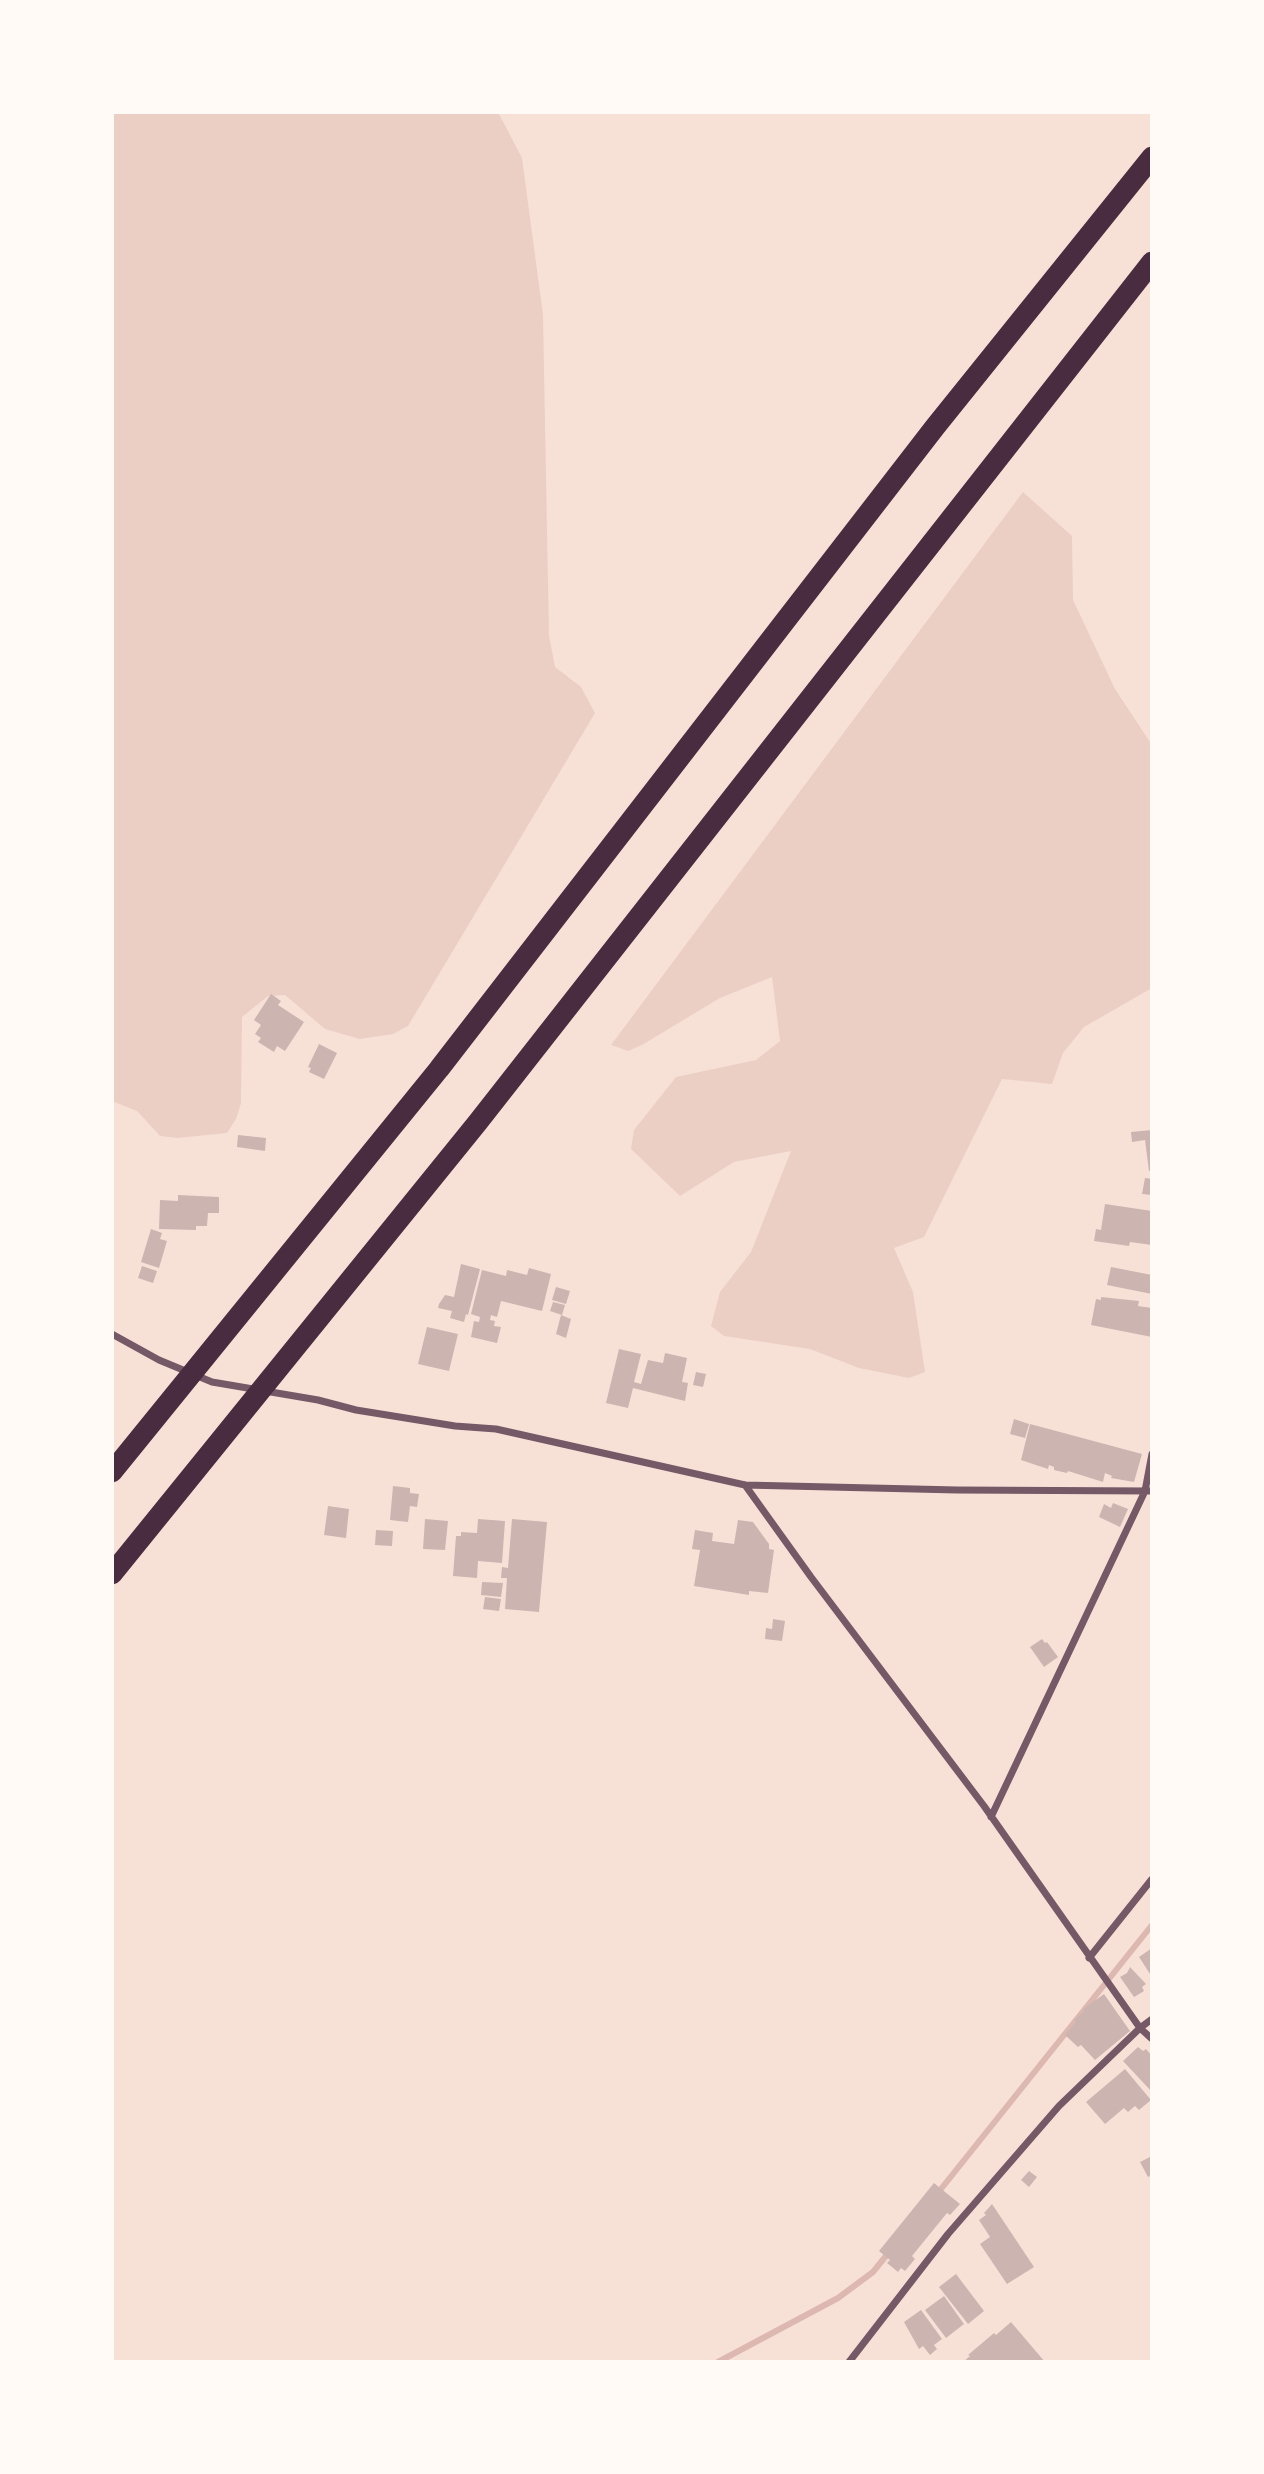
<!DOCTYPE html>
<html>
<head>
<meta charset="utf-8">
<style>
	body { margin:0 }
	#map { position:relative; width:1264px; height:2474px; overflow:hidden; background:#f7e1d7; font-family:Roboto,sans-serif }
	canvas { display:block }
	.frame { position:absolute; inset:0; border:114px solid #fffaf5; pointer-events:none }
</style>
</head>
<body>
<div id="map">
<canvas width="1264" height="2474"></canvas>
<div class="frame"></div>
</div>
<script>
const context = document.querySelector('canvas').getContext('2d');
context.lineJoin = 'round';
function fill(path, color) {
  context.fillStyle = color;
  context.fill(path, 'evenodd');
}
function poly(rows) {
  const path = new Path2D();
  for (const r of rows) {
    path.moveTo(r[0], r[1]);
    for (let i = 2; i < r.length; i += 2) path.lineTo(r[i], r[i + 1]);
  }
  return path;
}
function trace(path, color, width, dash) {
  context.strokeStyle = color;
  context.lineWidth = width;
  context.lineCap = dash ? 'butt' : 'round';
  context.setLineDash(dash || []);
  context.stroke(path);
}
fill(poly([
	[112,112,498,112,522,158,543,315,549,636,555,667,581,687,595,713,408,1026,393,1034,360,1039,325,1029,285,995,268,996,242,1017,241,1103,236,1119,227,1133,177,1138,160,1136,137,1111,112,1101],
	[1023,492,1072,536,1073,600,1115,689,1152,745,1152,988,1084,1027,1063,1053,1052,1084,1002,1079,924,1237,894,1248,913,1292,925,1372,909,1378,859,1368,810,1349,724,1336,711,1326,720,1292,751,1252,791,1151,734,1162,680,1196,631,1149,634,1130,676,1077,756,1060,780,1041,772,977,720,998,642,1045,628,1051,611,1045]
]), '#ebcfc5');
trace(poly([
	[937,2194,1152,1925],
	[718,2362,838,2298,873,2272,890,2251]
]), '#dcb8b0', 6);
fill(poly([
	[271,994,281,1001,278,1005,304,1022,285,1051,277,1046,274,1052,258,1042,261,1038,255,1034,261,1025,254,1020],
	[319,1044,337,1053,324,1079,309,1072,311,1068,308,1067],
	[1152,1130,1152,1171,1149,1171,1145,1140,1132,1142,1131,1132],
	[238,1135,266,1138,265,1151,237,1147],
	[1145,1178,1152,1179,1152,1195,1142,1194],
	[178,1195,219,1197,219,1213,208,1213,207,1226,196,1226,196,1230,159,1229,160,1200,178,1201],
	[1105,1204,1152,1211,1152,1245,1130,1242,1129,1246,1094,1241,1096,1229,1101,1230],
	[151,1229,162,1233,160,1239,167,1241,159,1268,141,1262],
	[461,1264,480,1269,468,1315,466,1314,464,1322,450,1318,452,1311,438,1308,439,1304,445,1295,454,1297],
	[142,1266,157,1271,153,1283,138,1278],
	[1111,1267,1152,1275,1152,1294,1107,1285],
	[529,1268,551,1274,542,1311,501,1301,497,1317,491,1315,490,1320,495,1321,494,1326,501,1327,497,1343,471,1337,474,1321,479,1322,480,1317,471,1314,482,1270,506,1276,507,1270,527,1275],
	[556,1287,570,1291,566,1304,552,1300],
	[1101,1297,1139,1301,1138,1306,1152,1308,1152,1337,1091,1325,1096,1299,1101,1300],
	[553,1302,565,1305,562,1315,550,1311],
	[561,1315,571,1319,566,1338,556,1334],
	[427,1327,458,1334,449,1371,418,1364],
	[619,1349,641,1354,634,1382,641,1384,648,1360,663,1363,665,1353,687,1358,682,1382,688,1383,685,1401,633,1388,628,1408,606,1403],
	[696,1372,706,1374,703,1387,693,1385],
	[1014,1419,1029,1424,1025,1438,1010,1434],
	[1030,1424,1142,1454,1134,1482,1111,1478,1112,1476,1105,1473,1103,1482,1068,1471,1067,1473,1054,1470,1054,1467,1049,1465,1048,1469,1021,1460],
	[393,1486,410,1488,410,1493,419,1494,417,1507,410,1506,408,1522,390,1520],
	[1113,1503,1128,1509,1120,1527,1099,1517,1104,1504,1111,1508],
	[328,1506,349,1509,346,1538,324,1535],
	[425,1519,448,1521,445,1550,423,1549],
	[478,1519,505,1521,502,1563,478,1561,477,1578,453,1576,456,1536,461,1536,461,1532,477,1533],
	[512,1519,547,1522,539,1612,505,1609,507,1578,501,1578,502,1567,508,1568],
	[738,1520,753,1522,769,1544,769,1549,774,1550,768,1593,749,1591,749,1595,694,1586,700,1550,692,1549,695,1530,713,1533,712,1541,734,1544],
	[376,1530,393,1531,392,1546,375,1545],
	[482,1582,503,1583,501,1597,481,1595],
	[485,1597,501,1599,499,1611,483,1609],
	[773,1619,785,1621,782,1641,765,1639,766,1628,772,1629],
	[1042,1639,1045,1643,1047,1642,1058,1657,1044,1667,1030,1647],
	[1152,1948,1152,1977,1139,1957],
	[1130,1967,1146,1984,1142,1987,1144,1991,1134,1997,1120,1977,1127,1973],
	[1104,1994,1130,2031,1095,2060,1081,2045,1078,2047,1065,2035,1076,2022,1074,2020,1084,2011,1083,2009],
	[1138,2047,1143,2051,1146,2049,1152,2056,1152,2092,1123,2061],
	[1125,2069,1151,2100,1139,2110,1135,2106,1128,2112,1124,2108,1105,2124,1086,2102],
	[1152,2156,1152,2175,1148,2177,1140,2162],
	[1029,2171,1037,2177,1029,2187,1021,2180],
	[934,2183,960,2204,950,2215,947,2213,912,2256,915,2259,905,2271,901,2268,898,2272,887,2263,890,2260,879,2251],
	[992,2204,1034,2267,1007,2284,980,2244,990,2237,979,2220,986,2215,984,2213],
	[956,2274,984,2311,968,2324,939,2287],
	[944,2296,964,2324,946,2338,925,2310],
	[921,2310,942,2339,934,2345,937,2349,930,2355,923,2346,919,2349,904,2322],
	[1011,2322,1045,2362,963,2362,970,2356,968,2355,994,2333,996,2335]
]), '#ccb4b1');
trace(poly([
	[112,1334,159,1360,212,1382,318,1400,356,1410,455,1426,496,1429,745,1485,957,1490,1152,1491],
	[745,1485,811,1577,984,1806,1140,2028,1152,2039],
	[991,1817,1145,1491,1152,1454],
	[1089,1958,1152,1879],
	[849,2362,948,2234,1059,2106,1140,2028,1152,2019]
]), '#755966', 7);
trace(poly([
	[112,1472,439,1069,935,427,1152,157],
	[112,1574,478,1122,1152,262]
]), '#4a2c40', 21);
</script>
</body>
</html>
